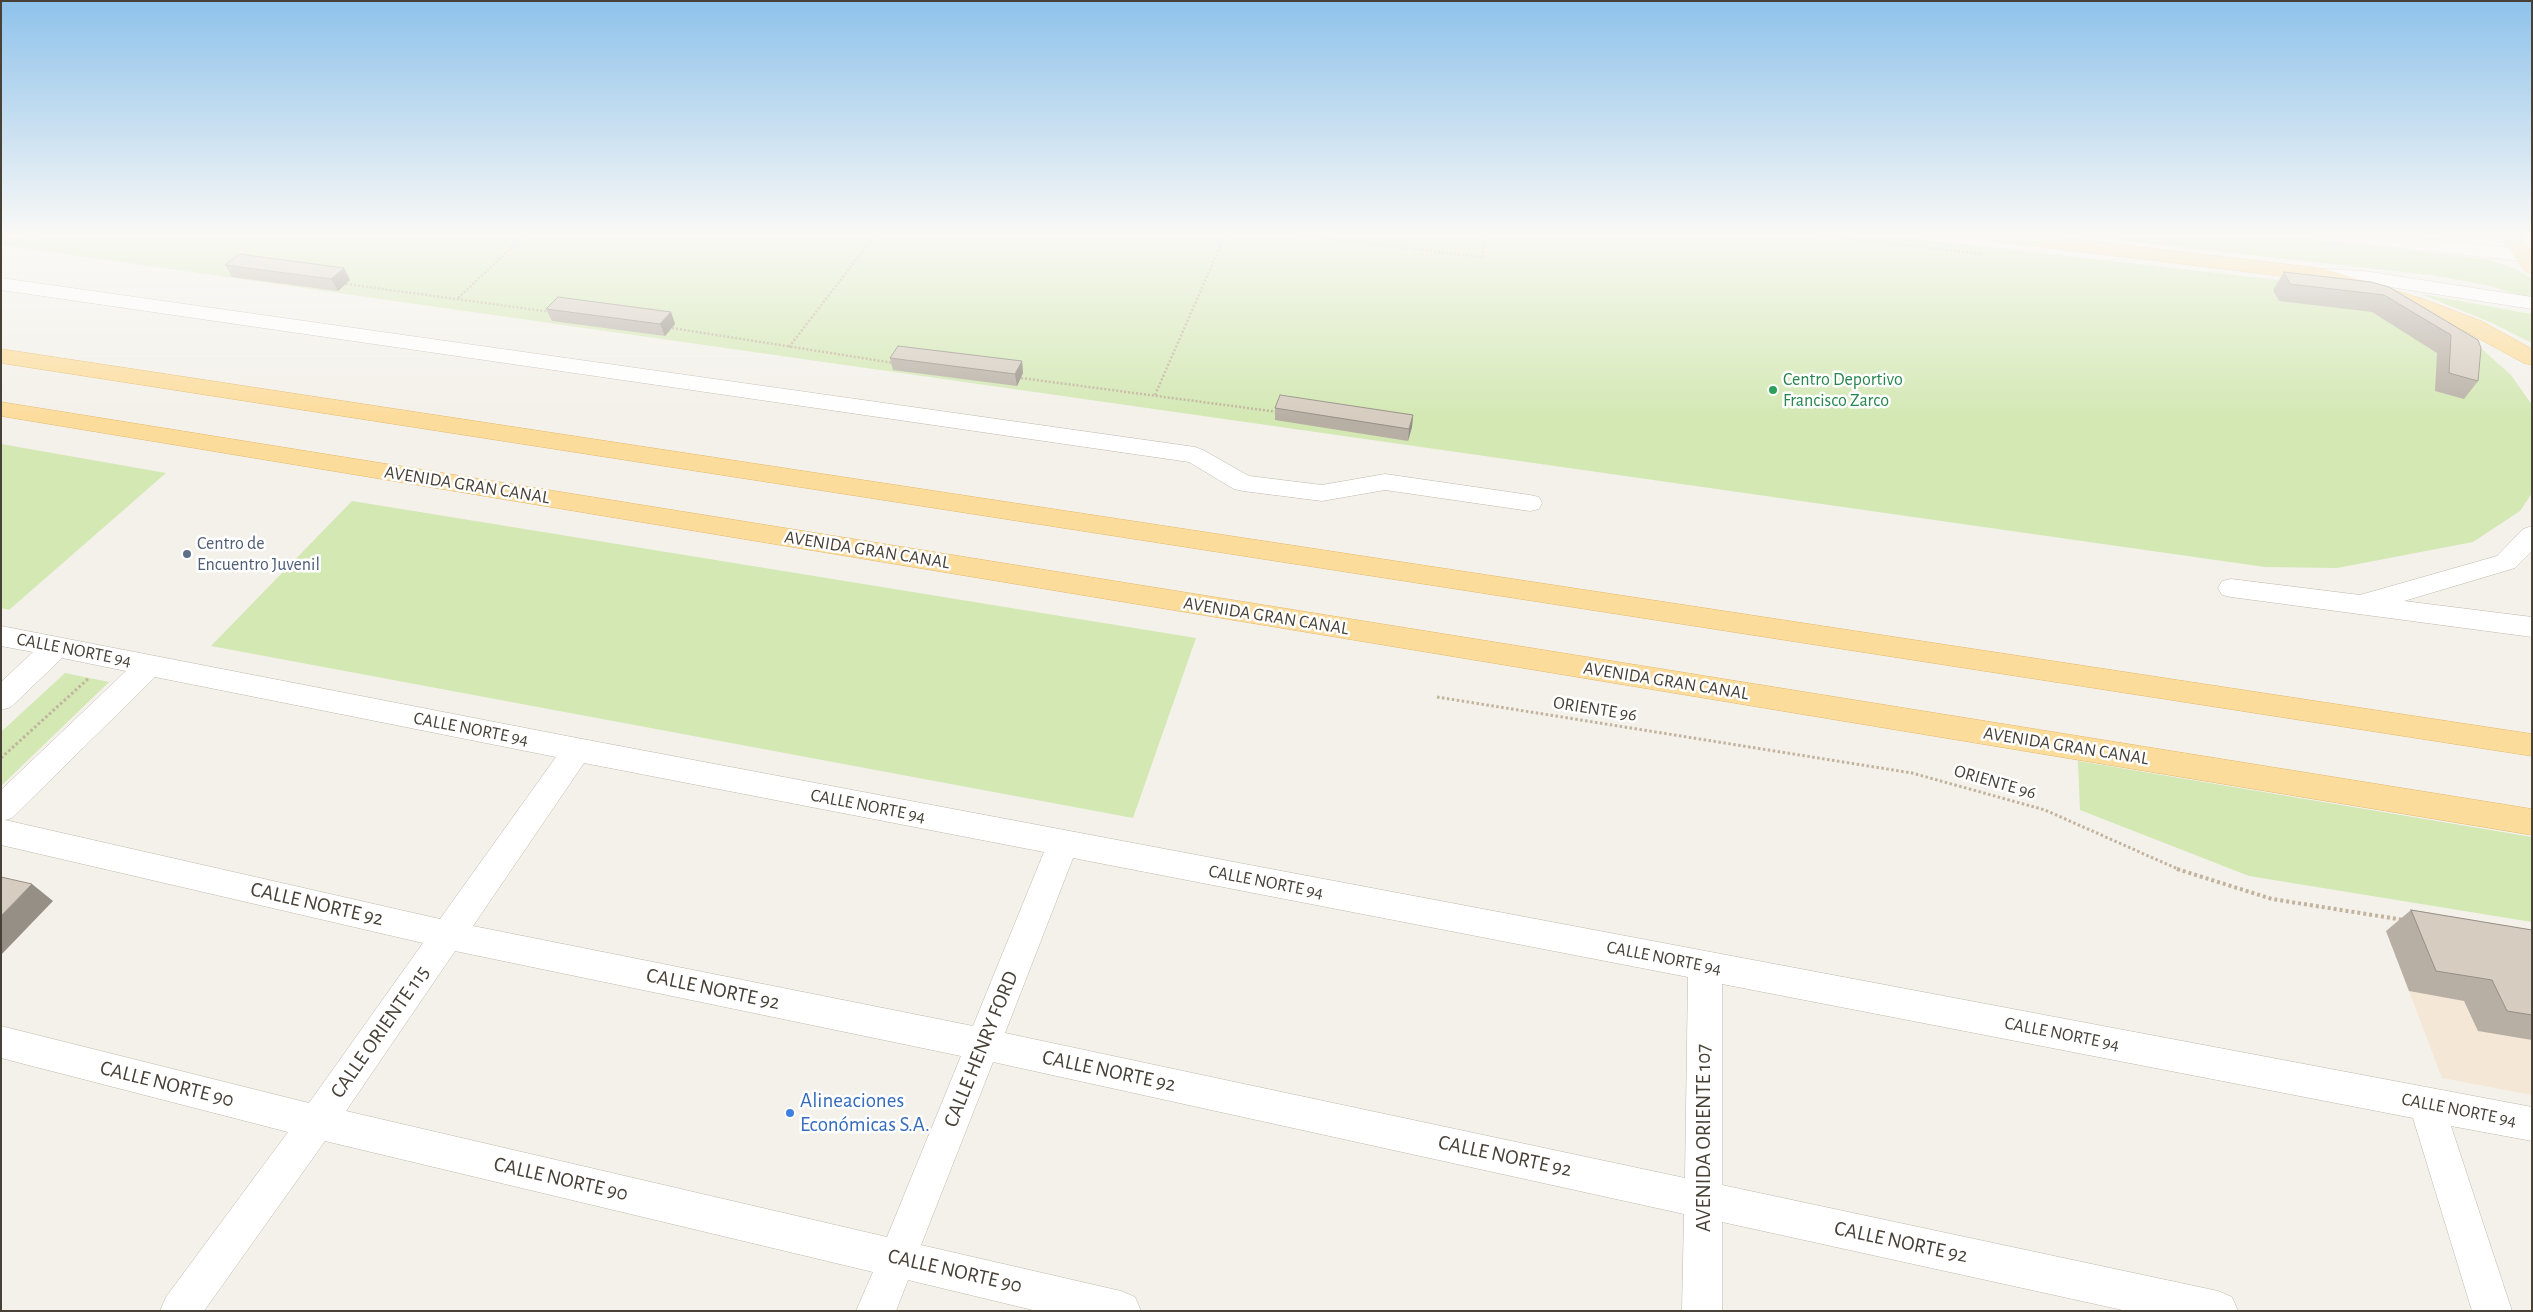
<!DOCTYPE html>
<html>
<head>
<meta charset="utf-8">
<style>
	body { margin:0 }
	#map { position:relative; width:2533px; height:1312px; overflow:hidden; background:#f4f1ea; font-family:"Alegreya Sans",sans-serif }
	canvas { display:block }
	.frame { position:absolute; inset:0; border:2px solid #484138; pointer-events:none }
</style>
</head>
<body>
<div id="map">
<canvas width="2533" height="1312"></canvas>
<div class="frame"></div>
</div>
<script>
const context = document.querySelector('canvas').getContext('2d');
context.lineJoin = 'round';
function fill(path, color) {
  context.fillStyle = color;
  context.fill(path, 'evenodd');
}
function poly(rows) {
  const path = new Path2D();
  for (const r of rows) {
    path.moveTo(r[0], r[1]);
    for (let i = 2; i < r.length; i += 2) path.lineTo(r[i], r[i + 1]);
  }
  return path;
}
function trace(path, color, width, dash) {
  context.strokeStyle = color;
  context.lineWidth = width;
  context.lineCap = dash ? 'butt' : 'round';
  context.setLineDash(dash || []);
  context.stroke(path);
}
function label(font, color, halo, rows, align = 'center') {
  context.font = font + ' "Alegreya Sans",sans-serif';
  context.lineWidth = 5;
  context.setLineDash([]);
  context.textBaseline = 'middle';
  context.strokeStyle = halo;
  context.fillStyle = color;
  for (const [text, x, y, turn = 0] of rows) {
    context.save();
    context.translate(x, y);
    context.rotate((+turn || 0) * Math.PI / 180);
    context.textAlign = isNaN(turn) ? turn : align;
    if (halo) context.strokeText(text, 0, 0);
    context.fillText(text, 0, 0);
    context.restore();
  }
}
fill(poly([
	[2386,931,2532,956,2532,1095,2442,1078]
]), '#f5e7d6');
fill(poly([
	[1,235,1883,235,2297,282,2427,321,2482,349,2511,375,2532,405,2532,493,2520,511,2473,542,2337,568,2265,567,1,245],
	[2070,235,2272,235,2487,259,2516,269,2532,279,2532,299,2490,286,2438,276],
	[2421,294,2532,314,2532,343,2492,323],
	[1,444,166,473,9,610,1,608],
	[352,501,1196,638,1133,818,211,646],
	[65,673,109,682,1,786,1,732],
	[2078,761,2532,837,2532,922,2249,876,2080,810]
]), '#d3e8b3');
const minor = poly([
	[2324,235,2389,235,2532,250,2532,262,2334,241,2327,239,2324,235],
	[2325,269,2364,271,2532,297,2532,309,2364,283,2318,279,2315,275,2318,271,2325,269],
	[1,278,1195,447,1203,450,1249,476,1322,485,1385,474,1530,495,1539,497,1542,503,1539,509,1530,511,1385,490,1322,501,1243,491,1234,489,1189,462,1,290,1,278],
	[2532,526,2532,551,2515,568,2404,601,2532,617,2532,637,2231,597,2222,595,2218,588,2222,581,2231,579,2360,595,2497,556,2523,529,2532,526],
	[1,626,577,738,2532,1107,2532,1141,2451,1126,2512,1311,2472,1311,2413,1118,1722,984,1722,1185,2218,1291,2232,1297,2238,1311,2127,1311,1722,1222,1722,1311,1682,1311,1684,1214,993,1062,921,1245,1121,1291,1135,1297,1141,1311,1037,1311,908,1280,896,1311,856,1311,873,1272,325,1141,204,1311,160,1311,166,1297,288,1132,1,1058,1,1026,309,1103,423,943,1,845,1,790,126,671,62,658,11,707,1,710,1,682,33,652,1,646,1,626],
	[155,677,556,757,440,919,5,820,12,818,155,677],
	[584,763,1044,852,973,1026,473,926,584,763],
	[1073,858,1688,977,1685,1178,1005,1033,1073,858],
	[455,951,961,1056,887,1237,346,1111,455,951]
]);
const major = poly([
	[1983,235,2042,235,2325,269,2426,300,2481,321,2532,349,2532,365,2524,363,2465,331,2412,308,2323,281,1993,241,1986,239,1983,235],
	[2499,235,2519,235,2532,252,2532,273,2525,271,2499,235],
	[1,349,2532,734,2532,756,1,363,1,349],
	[1,402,2532,809,2532,835,1,416,1,402]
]);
trace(minor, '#c0b8ac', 1);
trace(major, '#e2b86a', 1);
trace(poly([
	[25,235,36,235],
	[1299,235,1482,257,1486,235],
	[1819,235,1983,254],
	[346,284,551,312],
	[458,298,525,235],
	[672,328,894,363],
	[789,347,875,235],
	[1021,378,1278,412],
	[1155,395,1225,235]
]), '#c2b39e', 2.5, [2, 2]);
trace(poly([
	[1437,697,1912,773,2045,810,2180,870],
	[1,758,89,678]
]), '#c2b39e', 3, [2.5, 2.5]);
trace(poly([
	[2177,869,2272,899,2404,920]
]), '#c2b39e', 4, [3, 3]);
fill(minor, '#fff');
fill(major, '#fcdc9b');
fill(poly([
	[225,265,344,268,350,280,338,291,232,277],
	[2284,272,2371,282,2481,348,2478,381,2464,399,2435,391,2437,353,2372,312,2279,301,2273,290],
	[546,309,671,312,675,324,665,336,552,321],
	[890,358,1022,361,1023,373,1017,386,893,370],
	[1275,408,1413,415,1412,427,1408,441,1275,420],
	[2411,910,2532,930,2532,1040,2478,1031,2464,1001,2409,991,2386,931]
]), '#b8afa4');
fill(poly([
	[344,268,350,280,338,291,331,279],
	[671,312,675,324,665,336,660,324],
	[1022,361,1023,373,1017,386,1015,374],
	[1413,415,1412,427,1408,441,1409,429],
	[32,884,53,901,1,955,1,916]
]), '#968f86');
const building = poly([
	[239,254,344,268,331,279,225,265,239,254],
	[2284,272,2371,282,2389,287,2478,340,2481,348,2478,381,2449,373,2451,335,2384,295,2290,284,2284,272],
	[558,297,671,312,660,324,546,309,558,297],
	[898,346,1022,361,1015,374,890,358,898,346],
	[1280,395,1413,415,1409,429,1275,408,1280,395],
	[1,877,32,884,1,916,1,877],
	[2411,910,2532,930,2532,1015,2507,1011,2492,980,2436,971,2411,910]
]);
fill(building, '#d6ccbf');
trace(building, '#968f86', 1);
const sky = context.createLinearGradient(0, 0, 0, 419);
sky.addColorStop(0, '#8ec2eb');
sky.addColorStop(0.56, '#faf9f6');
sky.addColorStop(1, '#faf9f600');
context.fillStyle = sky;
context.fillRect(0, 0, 2533, 419);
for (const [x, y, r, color] of [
	[1773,390,5,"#2e9e5b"],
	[187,554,5,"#5c6f8a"],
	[790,1113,5,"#3f7fe0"]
]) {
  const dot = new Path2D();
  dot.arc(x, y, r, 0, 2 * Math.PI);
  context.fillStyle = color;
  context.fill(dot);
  trace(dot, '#fff', 2);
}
label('18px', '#27864d', '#fff', [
	["Centro Deportivo",1783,380],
	["Francisco Zarco",1783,401]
], 'left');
label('18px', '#484138', '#fff', [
	["AVENIDA GRAN CANAL",467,485,9],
	["AVENIDA GRAN CANAL",867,550,9],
	["AVENIDA GRAN CANAL",1266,616,9],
	["CALLE NORTE 94",74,650,11],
	["AVENIDA GRAN CANAL",1666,681,9],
	["ORIENTE 96",1595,709,9],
	["CALLE NORTE 94",471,729,11],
	["AVENIDA GRAN CANAL",2066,746,9],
	["ORIENTE 96",1995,782,16],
	["CALLE NORTE 94",868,806,11],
	["CALLE NORTE 94",1266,882,11],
	["CALLE NORTE 94",1664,958,11],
	["CALLE NORTE 94",2062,1034,11],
	["CALLE NORTE 94",2459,1110,11]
]);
label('18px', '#4e5e75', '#fff', [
	["Centro de",197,544],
	["Encuentro Juvenil",197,565]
], 'left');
label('21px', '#484138', '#fff', [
	["CALLE NORTE 92",317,904,13],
	["CALLE NORTE 92",713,989,12],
	["CALLE ORIENTE 115",380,1032,-55],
	["CALLE HENRY FORD",981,1049,-68],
	["CALLE NORTE 92",1109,1071,12],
	["CALLE NORTE 90",167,1084,14],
	["AVENIDA ORIENTE 107",1704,1138,-90],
	["CALLE NORTE 92",1505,1156,12],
	["CALLE NORTE 90",561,1179,13],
	["CALLE NORTE 92",1901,1242,12],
	["CALLE NORTE 90",955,1271,13]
]);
label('21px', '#366cbe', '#fff', [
	["Alineaciones",800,1101],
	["Económicas S.A.",800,1125]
], 'left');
</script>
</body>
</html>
